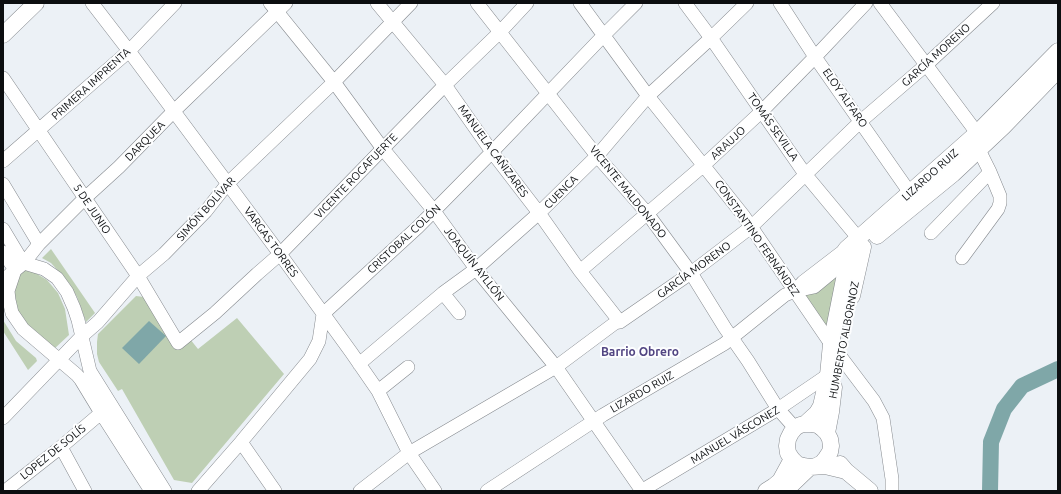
<!DOCTYPE html>
<html>
<head>
<meta charset="utf-8">
<style>
	body { margin:0 }
	#map { position:relative; width:1061px; height:494px; overflow:hidden; background:#ecf1f6; font-family:Ubuntu,sans-serif }
	canvas { display:block }
	.frame { position:absolute; inset:0; border:4px solid #0c0e10; pointer-events:none }
</style>
</head>
<body>
<div id="map">
<canvas width="1061" height="494"></canvas>
<div class="frame"></div>
</div>
<script>
const context = document.querySelector('canvas').getContext('2d');
context.lineJoin = 'round';
function fill(path, color) {
  context.fillStyle = color;
  context.fill(path, 'evenodd');
}
function poly(rows) {
  const path = new Path2D();
  for (const r of rows) {
    path.moveTo(r[0], r[1]);
    for (let i = 2; i < r.length; i += 2) path.lineTo(r[i], r[i + 1]);
  }
  return path;
}
function trace(path, color, width, dash) {
  context.strokeStyle = color;
  context.lineWidth = width;
  context.lineCap = dash ? 'butt' : 'round';
  context.setLineDash(dash || []);
  context.stroke(path);
}
function label(font, color, halo, rows, align = 'center') {
  context.font = font + ' Ubuntu,sans-serif';
  context.lineWidth = 4;
  context.setLineDash([]);
  context.textBaseline = 'middle';
  context.strokeStyle = halo;
  context.fillStyle = color;
  for (const [text, x, y, turn = 0] of rows) {
    context.save();
    context.translate(x, y);
    context.rotate((+turn || 0) * Math.PI / 180);
    context.textAlign = isNaN(turn) ? turn : align;
    if (halo) context.strokeText(text, 0, 0);
    context.fillText(text, 0, 0);
    context.restore();
  }
}
fill(poly([
	[51,249,95,313,86,322,77,297,69,283,51,263,42,258],
	[841,267,828,329,801,294],
	[24,268,34,272,47,280,58,293,65,309,69,335,53,350,44,349,7,295],
	[136,296,152,298,181,338,186,334,198,349,237,318,284,374,192,483,174,480,122,389,118,391,99,362,97,354,97,342,98,334],
	[3,320,16,341,36,358,37,361,28,370,3,331]
]), '#becfb4');
fill(poly([
	[149,321,166,336,139,364,122,348]
]), '#7fa7a8');
trace(poly([
	[990,491,991,442,1004,409,1022,386,1058,369]
]), '#7fa7a8', 16);
const minor = poly([
	[92,3,129,51,280,254,351,352,378,391,409,453,435,491],
	[270,3,334,82,383,149,434,211,476,269,556,367,642,491],
	[377,3,445,85,492,152,539,213,580,271,620,322],
	[477,3,597,156,647,213,691,273,725,328,748,361,778,409,795,428],
	[580,3,648,96,743,215,831,344,874,401,883,418,892,479,892,491],
	[685,3,711,38,805,174,859,239],
	[780,3,815,57,910,193],
	[880,3,983,141],
	[3,78,138,276,178,343,215,313,257,274,280,254,445,85,500,32,527,3],
	[3,161,129,51,175,3],
	[3,184,39,244],
	[3,229,18,254,24,263,44,269,57,278,67,292,74,308,78,320,90,371,165,491],
	[931,233,990,172],
	[3,252,15,270,8,291,9,300,12,313,23,329,77,375,81,380,101,413,151,491],
	[962,258,998,209,1000,203,1000,196,990,172,979,150],
	[580,271,704,165,762,111,815,57,866,3],
	[3,280,24,263,39,244,85,198,119,167,169,116,174,111,286,3],
	[795,291,803,282,846,249],
	[443,293,459,313],
	[359,364,443,293,476,269,539,213,597,156,648,96,711,38,747,3],
	[378,391,408,367],
	[3,418,82,336,98,322,138,276,164,254,206,211,228,183,334,82,411,3],
	[241,442,275,491],
	[61,447,85,491],
	[5,491,61,447,101,413],
	[198,491,241,442,310,359,319,341,323,314,418,227,492,152,604,35,636,3],
	[360,491,409,453,556,367,615,323,620,322,691,273,751,227,861,121,926,65,993,3],
	[487,491,603,415,724,344,785,295,795,291,814,287,848,259],
	[641,491,778,409,828,375]
]);
const major = poly([
	[3,35,36,3],
	[877,236,953,174,1003,127,1058,70],
	[852,296,863,247],
	[805,424,817,413,821,406,828,375,831,344,848,259,846,249,977,133,1058,51],
	[827,433,831,412,834,387],
	[840,464,846,471,870,491],
	[816,466,822,463,826,458,830,452,831,446,830,439,827,433,823,429,818,425,812,424,805,424,800,425,795,428,791,433,788,439,787,446,788,453,792,459,797,464,803,466,810,467,825,466,846,471],
	[766,491,774,486,780,481,792,459],
	[785,491,810,467]
]);
trace(minor, '#84888d', 14);
trace(major, '#84888d', 17);
trace(minor, '#fff', 13);
trace(major, '#fff', 16);
label('11px', '#0c0e10', '#fdfeff', [
	["GARCÍA MORENO",936,55,-42],
	["PRIMERA IMPRENTA",91,84,-42],
	["ELOY ALFARO",845,98,55],
	["TOMÁS SEVILLA",773,127,55],
	["DARQUEA",145,141,-45],
	["ARAUJO",728,143,-43],
	["MANUELA CAÑIZARES",493,151,54],
	["LIZARDO RUIZ",930,175,-42],
	["VICENTE ROCAFUERTE",356,176,-46],
	["CUENCA",561,192,-45],
	["VICENTE MALDONADO",628,192,51],
	["5 DE JUNIO",92,209,56],
	["SIMÓN BOLÍVAR",206,209,-48],
	["CONSTANTINO FERNÁNDEZ",757,238,55],
	["CRISTOBAL COLÓN",404,239,-43],
	["VARGAS TORRES",271,242,54],
	["JOAQUÍN AYLLÓN",474,264,52],
	["GARCÍA MORENO",694,270,-36],
	["HUMBERTO ALBORNOZ",844,340,-79],
	["LIZARDO RUIZ",642,392,-30],
	["MANUEL VÁSCONEZ",735,435,-31],
	["LOPEZ DE SOLÍS",53,452,-39]
]);
label('bold 12px', '#514582', '#fdfeff', [
	["Barrio Obrero",640,352]
]);
</script>
</body>
</html>
